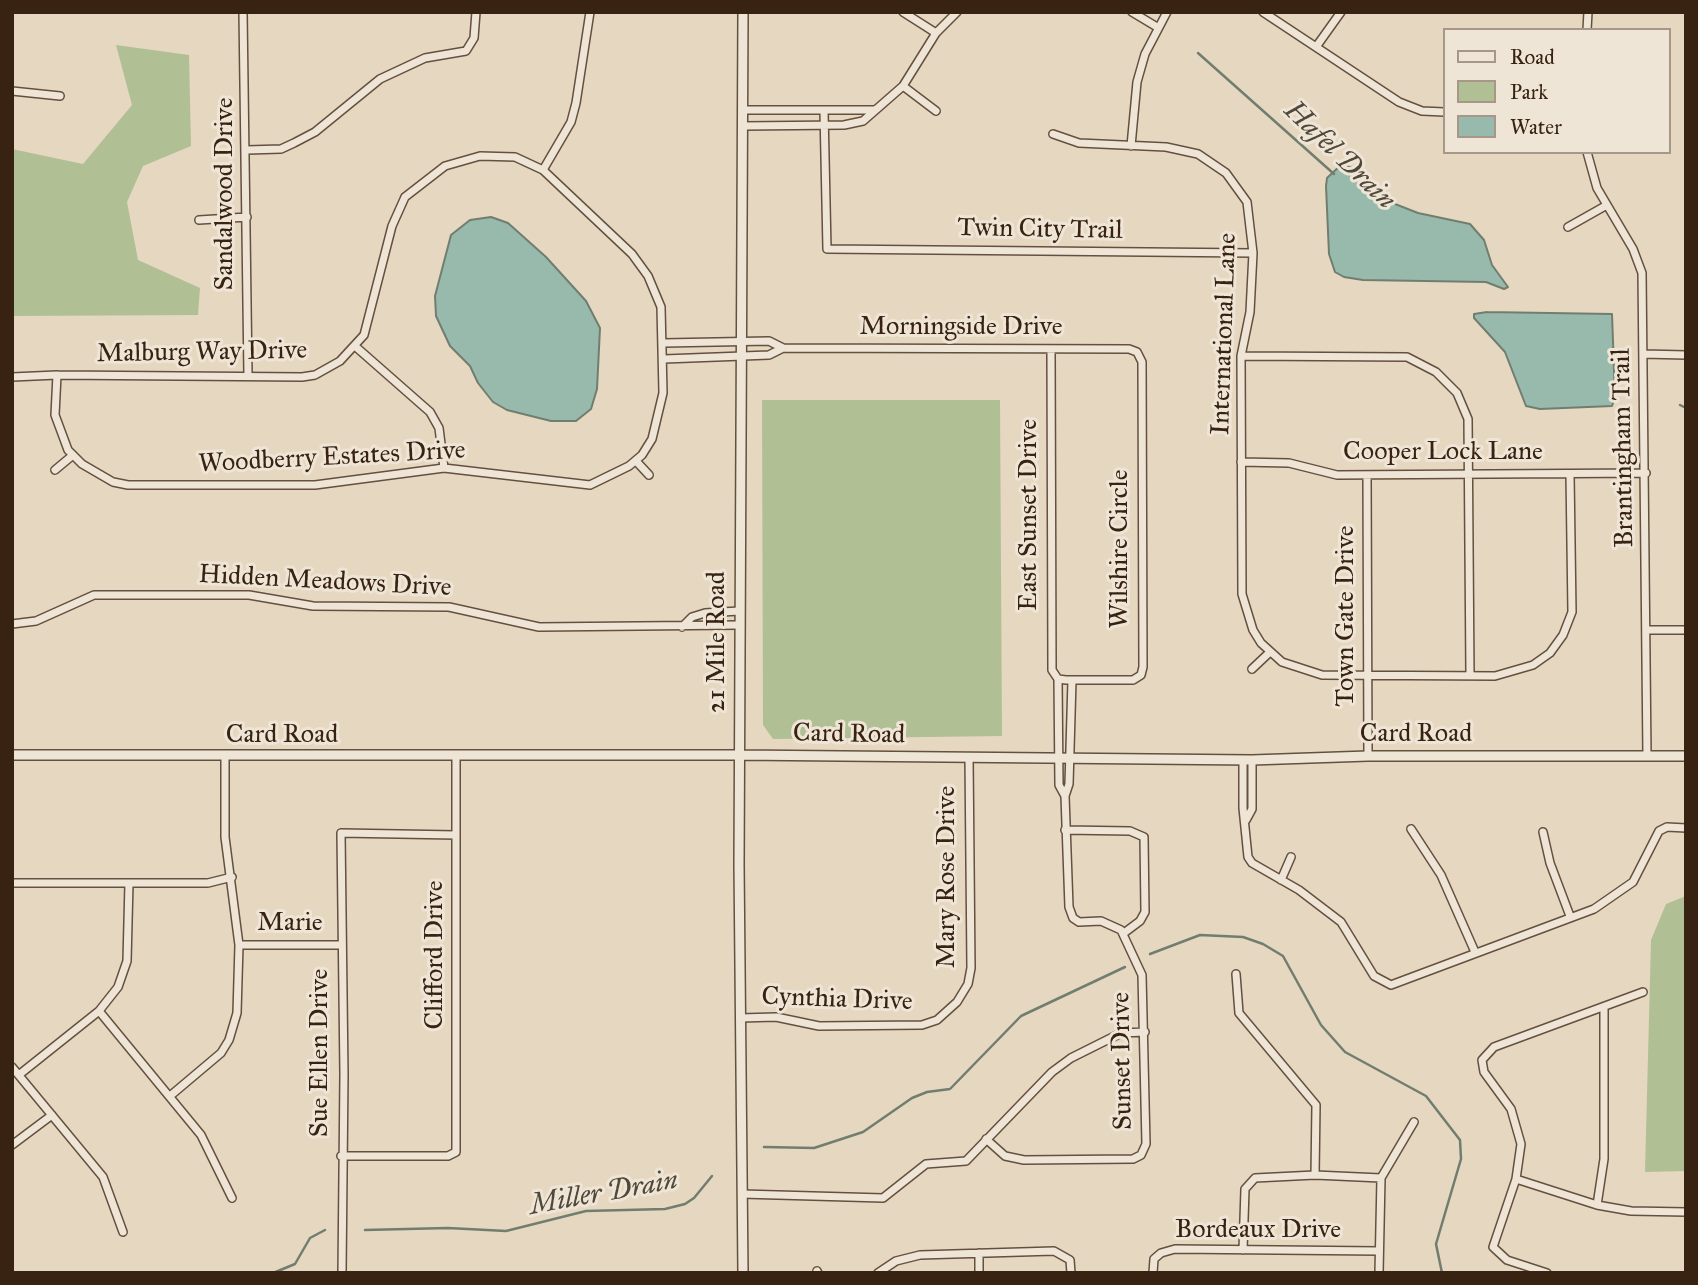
<!DOCTYPE html>
<html>
<head>
<meta charset="utf-8">
<style>
	body { margin:0 }
	#map { position:relative; width:1698px; height:1285px; overflow:hidden; background:#e6d7c0; font-family:"IM FELL Great Primer",serif }
	canvas { display:block }
	.frame { position:absolute; inset:0; border:14px solid #382312; pointer-events:none }
	.legend { position:absolute; left:1443px; top:28px; width:228px; height:126px; box-sizing:border-box; background:#efe5d6; border:2px solid #a69788; margin:0; padding:9px 12px; list-style:none; font-size:21px; color:#382312 }
	.legend li { display:flex; align-items:center; gap:14px; height:35px }
	.legend b { width:35px; border:2px solid #a69788 }
</style>
</head>
<body>
<div id="map">
<canvas width="1698" height="1285"></canvas>
<div class="frame"></div>
<ul class="legend">
<li><b style="height:9px;background:#efe5d6"></b>Road</li>
<li><b style="height:19px;background:#b1bf95"></b>Park</li>
<li><b style="height:19px;background:#97baad"></b>Water</li>
</ul>
</div>
<script>
const context = document.querySelector('canvas').getContext('2d');
context.lineJoin = 'round';
function fill(path, color) {
  context.fillStyle = color;
  context.fill(path, 'evenodd');
}
function poly(rows) {
  const path = new Path2D();
  for (const r of rows) {
    path.moveTo(r[0], r[1]);
    for (let i = 2; i < r.length; i += 2) path.lineTo(r[i], r[i + 1]);
  }
  return path;
}
function trace(path, color, width, dash) {
  context.strokeStyle = color;
  context.lineWidth = width;
  context.lineCap = dash ? 'butt' : 'round';
  context.setLineDash(dash || []);
  context.stroke(path);
}
function label(font, color, halo, rows, align = 'center') {
  context.font = font + ' "IM FELL Great Primer",serif';
  context.lineWidth = 6;
  context.setLineDash([]);
  context.textBaseline = 'middle';
  context.strokeStyle = halo;
  context.fillStyle = color;
  for (const [text, x, y, turn = 0] of rows) {
    context.save();
    context.translate(x, y);
    context.rotate((+turn || 0) * Math.PI / 180);
    context.textAlign = isNaN(turn) ? turn : align;
    if (halo) context.strokeText(text, 0, 0);
    context.fillText(text, 0, 0);
    context.restore();
  }
}
fill(poly([
	[116,45,189,55,191,146,143,166,127,202,138,260,200,288,198,315,12,316,12,149,83,164,132,105],
	[762,400,1000,400,1002,736,773,739,763,725],
	[1686,896,1686,1171,1645,1172,1651,940,1666,904]
]), '#b1bf95');
const water = poly([
	[1342,164,1362,172,1395,204,1418,213,1470,224,1484,240,1492,265,1508,287,1504,289,1486,282,1363,280,1344,277,1335,272,1329,254,1326,186,1327,178,1342,164],
	[491,217,508,223,546,257,586,301,600,328,597,389,591,409,576,421,551,421,507,410,493,402,478,383,470,366,450,346,436,316,435,296,451,235,470,220,491,217],
	[1487,312,1612,314,1615,397,1612,406,1540,409,1526,406,1505,352,1474,318,1474,314,1487,312]
]);
fill(water, '#97baad');
trace(water, '#717e6f', 2);
trace(poly([
	[1198,53,1334,174],
	[1680,405,1686,408],
	[1150,954,1200,935,1243,937,1263,944,1283,956,1321,1025,1345,1052,1426,1096,1460,1140,1461,1159,1436,1244,1442,1273],
	[764,1147,814,1148,863,1132,912,1098,927,1092,950,1089,1021,1016,1125,967],
	[365,1230,448,1228,506,1231,586,1211,665,1209,685,1204,694,1198,712,1176],
	[273,1273,295,1264,310,1238,325,1230]
]), '#717e6f', 2.5);
const minor = poly([
	[243,12,248,376],
	[903,12,936,33],
	[1132,12,1157,27],
	[1263,12,1399,102,1422,111,1444,112],
	[1587,30,1588,12],
	[1316,47,1341,12],
	[903,86,936,111],
	[12,91,60,96],
	[743,110,874,110],
	[824,111,827,249,1253,253],
	[743,126,844,125,863,121,903,86,936,33,957,12],
	[1053,134,1079,143,1166,147,1198,154,1226,173,1247,202,1253,253,1250,312,1241,356,1242,594,1253,630,1261,643,1282,662,1322,675,1495,676,1533,665,1550,653,1563,635,1572,612,1570,474],
	[1131,146,1137,82,1145,54,1167,12],
	[247,150,281,149,294,143,315,132,380,79,425,58,466,51,474,38,476,12],
	[1587,152,1597,188,1633,249,1642,273,1647,756],
	[543,170,571,122,576,103,590,12],
	[199,220,247,217],
	[1568,227,1607,205],
	[664,343,769,341,783,348],
	[356,347,430,412,439,428,444,468],
	[1643,354,1686,355],
	[1241,356,1407,357,1436,372,1457,393,1468,419,1470,675],
	[664,359,769,355,783,348,1129,349,1137,352,1142,362,1143,667,1141,675,1133,680,1066,680,1058,679,1052,670,1051,349],
	[12,377,57,375,302,377,315,375,340,361,364,335,392,226,405,197,445,166,480,156,515,157,543,170,632,254,648,276,661,307,663,393,652,439,642,455,629,466,590,485,444,468,315,485,128,485,113,482,82,464,68,450,55,415,57,375],
	[636,461,649,475],
	[1241,462,1289,463,1337,475,1646,473],
	[55,470,73,455],
	[1367,475,1368,756],
	[12,624,36,621,94,595,249,595,313,606,449,607,539,627,739,625],
	[682,627,692,617,705,613,739,611],
	[1647,630,1686,630],
	[1252,669,1270,652],
	[1058,679,1059,785,1065,796],
	[1243,760,1243,808,1248,857,1252,863,1299,890,1341,922,1374,976,1391,985,1594,909,1633,882,1659,831,1667,827,1686,828],
	[1246,820,1252,809,1252,760],
	[1411,829,1441,875,1475,952],
	[1065,830,1130,831,1144,837,1145,912,1140,921,1124,933],
	[1543,832,1550,863,1570,916],
	[1281,880,1291,857],
	[12,883,208,883,232,877],
	[239,945,342,945],
	[1236,974,1239,1013,1316,1105,1315,1175],
	[99,1011,201,1135,232,1198],
	[740,1018,776,1017,819,1026,922,1025,937,1020,957,1002,968,984,971,968,969,757],
	[12,1067,103,1177,123,1232],
	[20,1074,99,1011,118,987,127,961,129,883],
	[170,1096,221,1053,229,1040,237,1013,239,945,225,837,225,756],
	[986,1139,1005,1156,1024,1160,1133,1159,1141,1155,1146,1144,1142,975,1121,930,1101,921,1079,922,1073,918,1069,907,1065,796,1069,784,1072,680],
	[12,1145,52,1115],
	[341,1156,448,1156,456,1152,456,757],
	[1516,1179,1597,1205,1631,1211,1686,1212],
	[742,1194,883,1198,926,1164,966,1161,1052,1072,1071,1058,1121,1033,1145,1032],
	[1597,1205,1604,1159,1604,1007],
	[1243,1250,1245,1189,1255,1178,1315,1175,1381,1178],
	[979,1253,979,1273],
	[817,1271,818,1273],
	[342,1273,344,1074,341,833,456,835],
	[878,1273,896,1261,920,1255,1054,1251,1070,1260,1071,1273],
	[1153,1273,1154,1259,1161,1253,1175,1249,1379,1251],
	[1379,1273,1381,1178,1414,1122],
	[1547,1273,1507,1260,1493,1247,1516,1179,1521,1144,1511,1109,1484,1072,1482,1060,1494,1047,1643,992]
]);
const tertiary = poly([
	[743,12,739,864,743,1273],
	[12,755,739,755,1252,760,1368,756,1686,756]
]);
trace(minor, '#64503e', 10);
trace(tertiary, '#64503e', 12);
trace(minor, '#efe5d6', 7);
trace(tertiary, '#efe5d6', 9);
label('26px', '#382312', '#efe5d6', [
	["Sandalwood Drive",226,194,-90],
	["Twin City Trail",1040,230,1],
	["Morningside Drive",961,328],
	["International Lane",1225,334,-88],
	["Malburg Way Drive",202,353,-1],
	["Brantingham Trail",1624,448,-91],
	["Cooper Lock Lane",1443,453],
	["Woodberry Estates Drive",332,458,-3],
	["East Sunset Drive",1030,515,-90],
	["Wilshire Circle",1121,549,-90],
	["Hidden Meadows Drive",325,582,3],
	["Town Gate Drive",1347,616,-90],
	["21 Mile Road",718,642,-90],
	["Card Road",849,735,1],
	["Card Road",1416,735],
	["Card Road",282,736],
	["Mary Rose Drive",948,877,-90],
	["Marie",290,924],
	["Clifford Drive",436,955,-90],
	["Cynthia Drive",837,1000,2],
	["Sue Ellen Drive",321,1053,-90],
	["Sunset Drive",1123,1061,-91],
	["Bordeaux Drive",1258,1231]
]);
label('italic 28px', '#504939', '#efe5d6', [
	["Hafel Drain",1339,156,44],
	["Miller Drain",604,1194,-10]
]);
</script>
</body>
</html>
